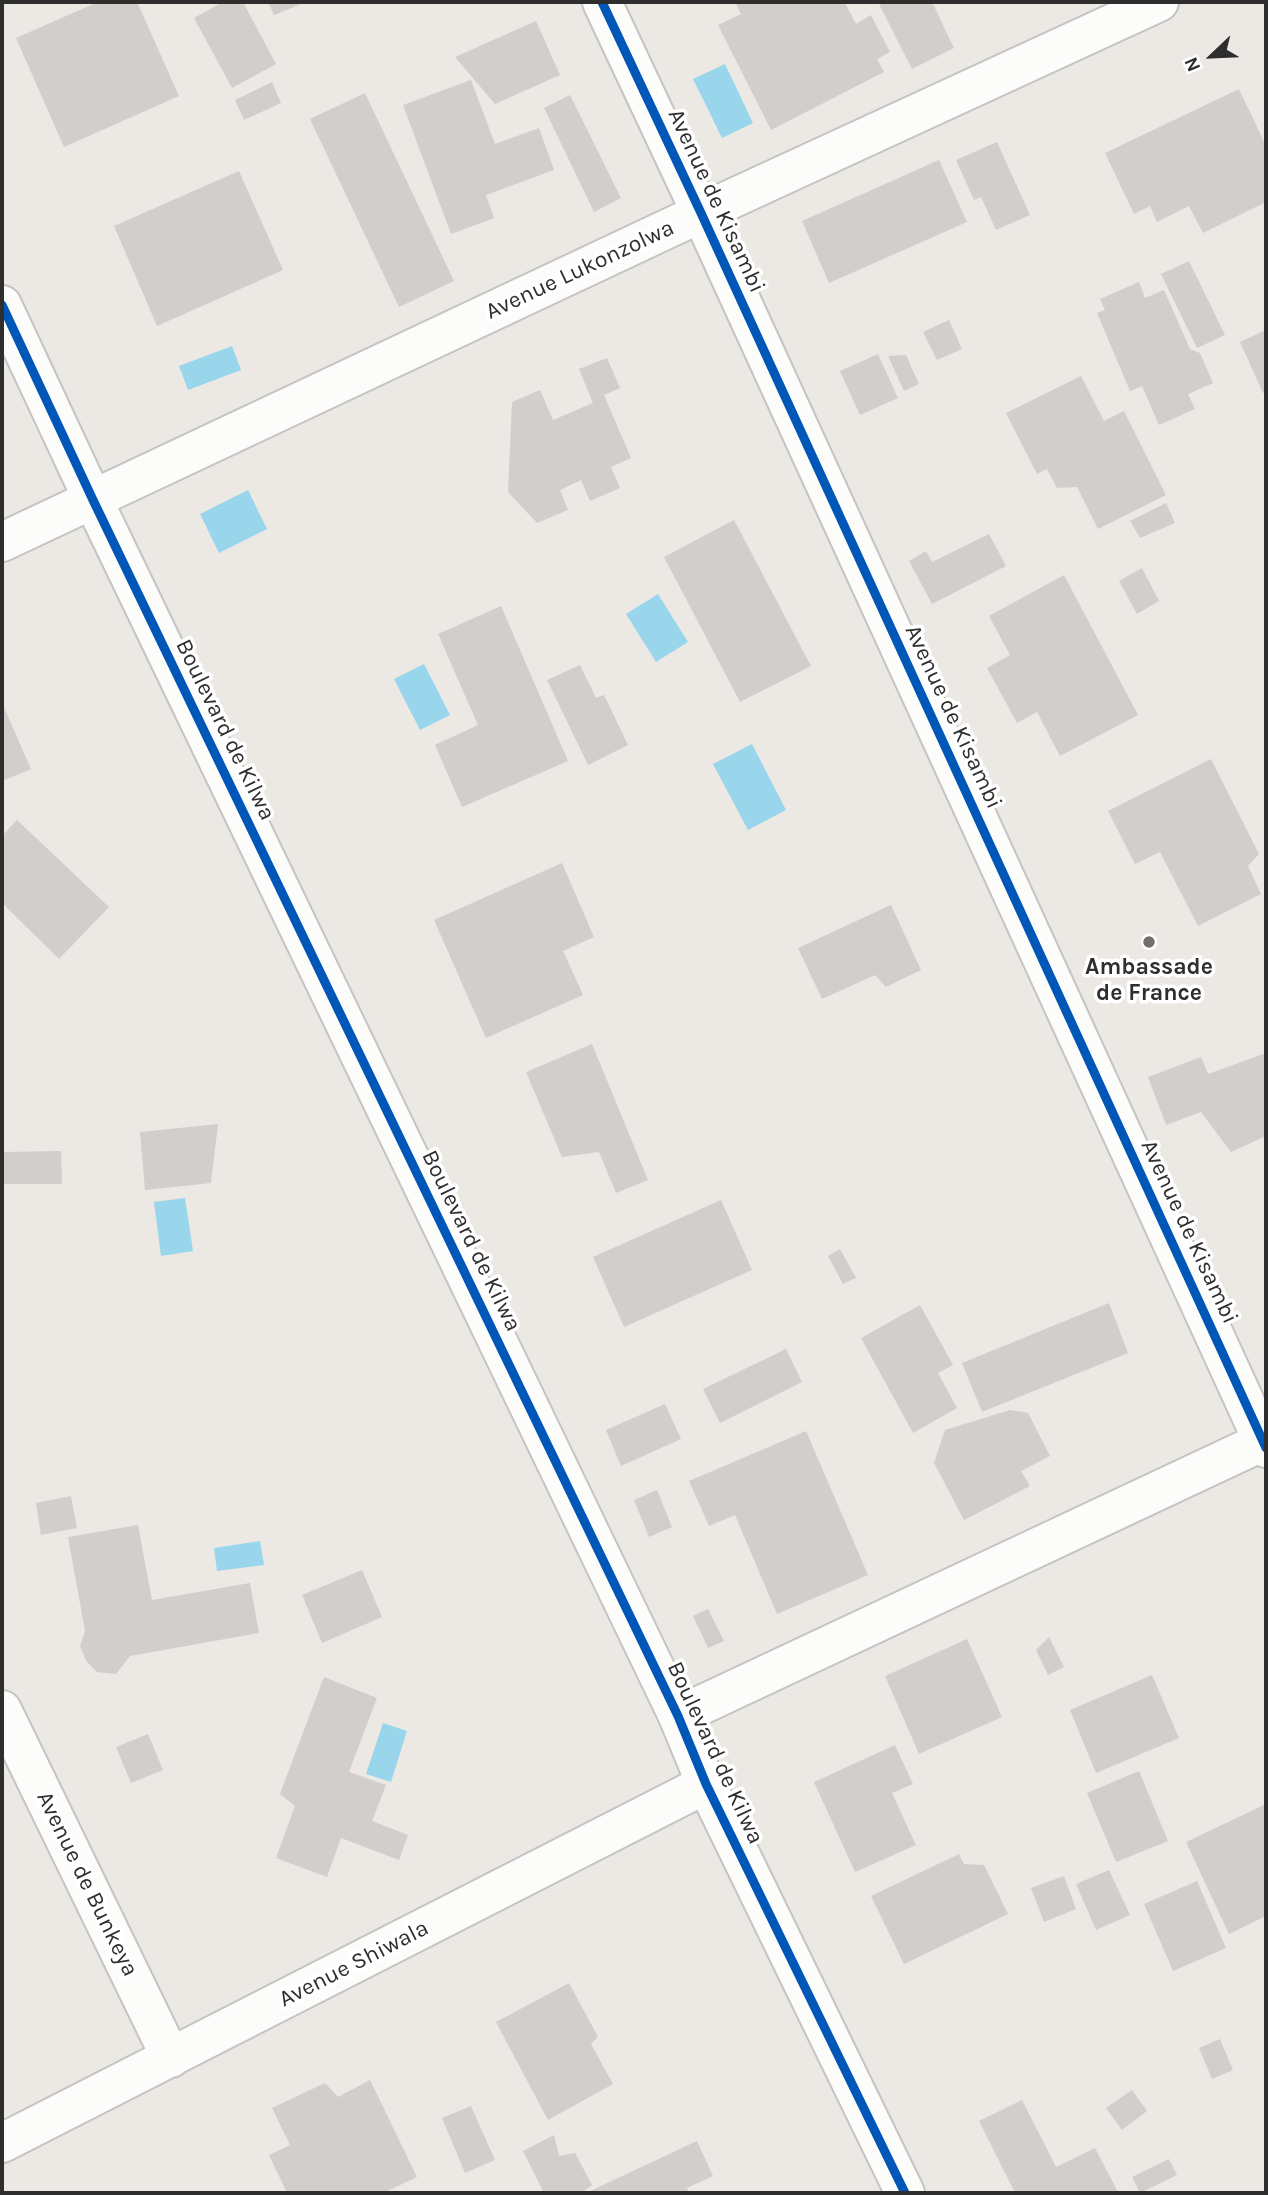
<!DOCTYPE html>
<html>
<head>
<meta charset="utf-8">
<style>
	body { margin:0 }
	#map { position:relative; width:1268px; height:2195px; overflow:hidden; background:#ece8e4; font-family:Karla,sans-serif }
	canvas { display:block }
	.frame { position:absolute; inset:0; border:4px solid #2e2e2e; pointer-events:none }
	.north { position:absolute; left:1177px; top:21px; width:70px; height:70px; -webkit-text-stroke:5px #fff; paint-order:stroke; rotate:247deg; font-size:19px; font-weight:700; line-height:28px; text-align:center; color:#2e2e2e }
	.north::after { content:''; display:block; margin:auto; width:24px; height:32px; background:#2e2e2e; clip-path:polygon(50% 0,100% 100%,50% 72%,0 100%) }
</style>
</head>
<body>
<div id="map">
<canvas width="1268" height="2195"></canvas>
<div class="frame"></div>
<div class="north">N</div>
</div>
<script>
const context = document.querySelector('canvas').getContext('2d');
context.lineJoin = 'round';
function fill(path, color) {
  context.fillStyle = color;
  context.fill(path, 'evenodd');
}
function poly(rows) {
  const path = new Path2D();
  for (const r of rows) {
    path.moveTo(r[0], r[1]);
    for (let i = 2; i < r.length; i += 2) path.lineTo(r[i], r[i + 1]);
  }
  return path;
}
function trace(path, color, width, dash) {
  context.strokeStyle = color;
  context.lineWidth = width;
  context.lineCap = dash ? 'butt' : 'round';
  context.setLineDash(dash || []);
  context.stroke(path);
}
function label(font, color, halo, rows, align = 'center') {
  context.font = font + ' Karla,sans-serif';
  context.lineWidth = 7;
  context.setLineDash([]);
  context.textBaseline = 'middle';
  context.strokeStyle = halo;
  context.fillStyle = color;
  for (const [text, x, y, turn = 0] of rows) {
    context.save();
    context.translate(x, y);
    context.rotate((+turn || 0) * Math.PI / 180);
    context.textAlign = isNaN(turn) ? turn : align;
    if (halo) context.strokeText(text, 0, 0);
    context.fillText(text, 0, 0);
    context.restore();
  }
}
fill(poly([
	[725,64,753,123,722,138,693,79],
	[232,346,241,370,188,390,179,366],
	[248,490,267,529,219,553,200,514],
	[658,594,688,642,656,662,626,614],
	[424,664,450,715,420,730,394,679],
	[752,744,786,810,748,830,713,764],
	[185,1198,193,1251,161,1256,154,1202],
	[260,1541,264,1565,217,1571,214,1548],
	[383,1723,407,1731,391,1782,366,1774]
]), '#99d6ec');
fill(poly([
	[98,2,137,2,179,96,64,147,16,38],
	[223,2,243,2,276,64,232,88,194,18],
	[268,2,306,2,274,15],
	[735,2,845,3,856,24,871,15,890,52,877,59,884,72,771,130,718,25,741,14],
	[878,2,932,2,954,48,912,69],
	[536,21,560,75,495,104,455,57],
	[471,80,495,144,539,128,554,170,486,195,494,218,451,234,403,105],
	[272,82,281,103,244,120,235,100],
	[1239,89,1266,146,1266,202,1203,233,1189,206,1157,222,1150,206,1134,214,1105,153],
	[365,93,454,281,399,307,310,119],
	[570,95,621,198,594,212,544,108],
	[997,142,1030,215,996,230,981,197,974,200,956,160],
	[939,160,967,222,829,283,802,221],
	[239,171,283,270,157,326,114,226],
	[1189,261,1225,335,1197,348,1161,274],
	[1139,282,1145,298,1164,290,1190,349,1200,353,1213,383,1188,394,1195,409,1159,425,1142,386,1130,391,1097,313,1105,310,1100,299],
	[949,320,962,349,937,360,923,332],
	[1266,330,1266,392,1263,393,1240,342],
	[878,354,898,398,860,415,840,371],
	[906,355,919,384,904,391,888,356],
	[607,358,620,388,604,395,631,458,611,467,620,488,590,501,581,480,560,490,568,510,537,523,508,492,512,402,540,390,553,420,593,403,579,369],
	[1081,376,1104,421,1124,411,1166,495,1098,529,1077,487,1057,488,1047,469,1037,474,1006,413],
	[1166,503,1175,523,1140,538,1130,521],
	[734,520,811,666,740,702,664,557],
	[989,534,1006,566,932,604,909,561,926,551,932,562],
	[1142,568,1159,601,1137,614,1119,581],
	[1064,575,1138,715,1060,756,1037,712,1017,723,987,668,1010,655,989,616],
	[501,606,568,761,462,807,435,745,478,725,438,634],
	[580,665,596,698,604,695,628,745,588,765,547,680],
	[2,703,31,769,2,781],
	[1211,759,1259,854,1248,866,1261,894,1198,926,1160,852,1135,864,1108,811],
	[17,820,109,907,59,959,2,903,2,836],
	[562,863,594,937,563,951,583,995,486,1038,434,920],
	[891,905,921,970,886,987,875,975,822,999,798,948],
	[592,1044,648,1180,616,1193,599,1152,562,1157,526,1072],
	[1266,1053,1266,1136,1231,1152,1201,1112,1166,1125,1148,1077,1201,1057,1208,1074],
	[218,1124,211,1183,145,1190,140,1132],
	[61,1151,62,1184,2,1184,2,1152],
	[721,1200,752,1270,624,1327,593,1257],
	[840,1249,856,1278,843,1284,828,1256],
	[1109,1303,1128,1353,982,1412,962,1363],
	[920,1305,953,1365,938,1373,957,1408,913,1433,861,1338],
	[786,1349,802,1382,720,1423,703,1389],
	[665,1404,681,1439,621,1466,606,1430],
	[1010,1410,1028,1413,1050,1456,1021,1471,1030,1486,964,1520,934,1463,945,1430],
	[806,1431,868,1575,777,1614,735,1515,709,1526,689,1481],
	[657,1490,672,1527,649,1537,634,1500],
	[71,1496,77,1528,41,1535,36,1503],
	[138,1525,152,1600,250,1583,259,1633,130,1656,116,1674,97,1672,87,1662,80,1646,85,1631,68,1537],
	[362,1570,382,1617,322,1643,302,1595],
	[708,1609,724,1641,708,1648,693,1616],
	[1049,1637,1064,1667,1048,1675,1036,1650],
	[967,1639,1002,1717,919,1754,885,1676],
	[1152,1675,1179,1738,1096,1773,1070,1710],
	[324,1677,377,1698,349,1772,386,1785,372,1821,408,1835,399,1860,341,1838,327,1877,276,1858,295,1806,280,1794],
	[148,1734,163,1770,131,1783,116,1747],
	[895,1745,913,1784,892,1793,916,1845,855,1872,814,1782],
	[1139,1771,1168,1841,1116,1862,1087,1793],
	[1266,1804,1266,1916,1229,1934,1186,1842],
	[959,1854,964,1864,984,1865,1008,1914,904,1964,871,1896],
	[1109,1870,1130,1915,1096,1930,1076,1884],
	[1064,1876,1076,1909,1044,1922,1031,1888],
	[1197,1881,1226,1948,1173,1971,1144,1904],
	[569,1983,598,2037,591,2044,613,2084,548,2120,496,2022],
	[1220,2039,1233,2070,1212,2079,1199,2048],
	[370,2080,417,2177,383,2193,287,2193,269,2155,290,2145,272,2108,325,2083,338,2097],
	[1132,2090,1147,2111,1122,2130,1106,2108],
	[1022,2100,1056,2167,1095,2148,1118,2192,1015,2193,979,2121],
	[471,2106,495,2160,465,2173,442,2118],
	[554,2135,559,2156,575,2153,592,2185,582,2193,544,2193,523,2151],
	[697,2141,713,2176,687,2188,689,2193,586,2193],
	[1169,2159,1177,2175,1140,2193,1132,2177]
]), '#d1cecb');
const street = poly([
	[602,2,701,213,1266,1448],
	[2,542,701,213,1159,2],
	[2,1710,171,2058],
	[678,1716,1266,1440],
	[2,2143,706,1784]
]);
const secondary = poly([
	[2,305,93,500,678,1716,706,1784,905,2193]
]);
trace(street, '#c5c4c5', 42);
trace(secondary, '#c5c4c5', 42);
trace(street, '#fcfcfb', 38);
trace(secondary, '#fcfcfb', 38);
trace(poly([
	[602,2,701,213,1266,1448],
	[2,305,93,500,678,1716,706,1784,905,2193]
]), '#0057b8', 9);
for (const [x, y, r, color] of [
	[1149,942,7,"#706f6e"]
]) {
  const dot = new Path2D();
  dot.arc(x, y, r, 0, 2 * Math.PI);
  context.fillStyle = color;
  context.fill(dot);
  trace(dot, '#fff', 2.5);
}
label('23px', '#2e2e2e', '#fff', [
	["Avenue de Kisambi",716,201,65],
	["Avenue Lukonzolwa",580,270,-25],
	["Avenue de Kisambi",953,717,65],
	["Boulevard de Kilwa",225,730,64],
	["Avenue de Kisambi",1189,1232,65],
	["Boulevard de Kilwa",471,1241,64],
	["Boulevard de Kilwa",715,1753,65],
	["Avenue de Bunkeya",87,1884,64],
	["Avenue Shiwala",354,1964,-27]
]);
label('bold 23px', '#2e2e2e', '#fff', [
	["Ambassade",1149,967],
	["de France",1149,993]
]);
</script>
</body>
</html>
